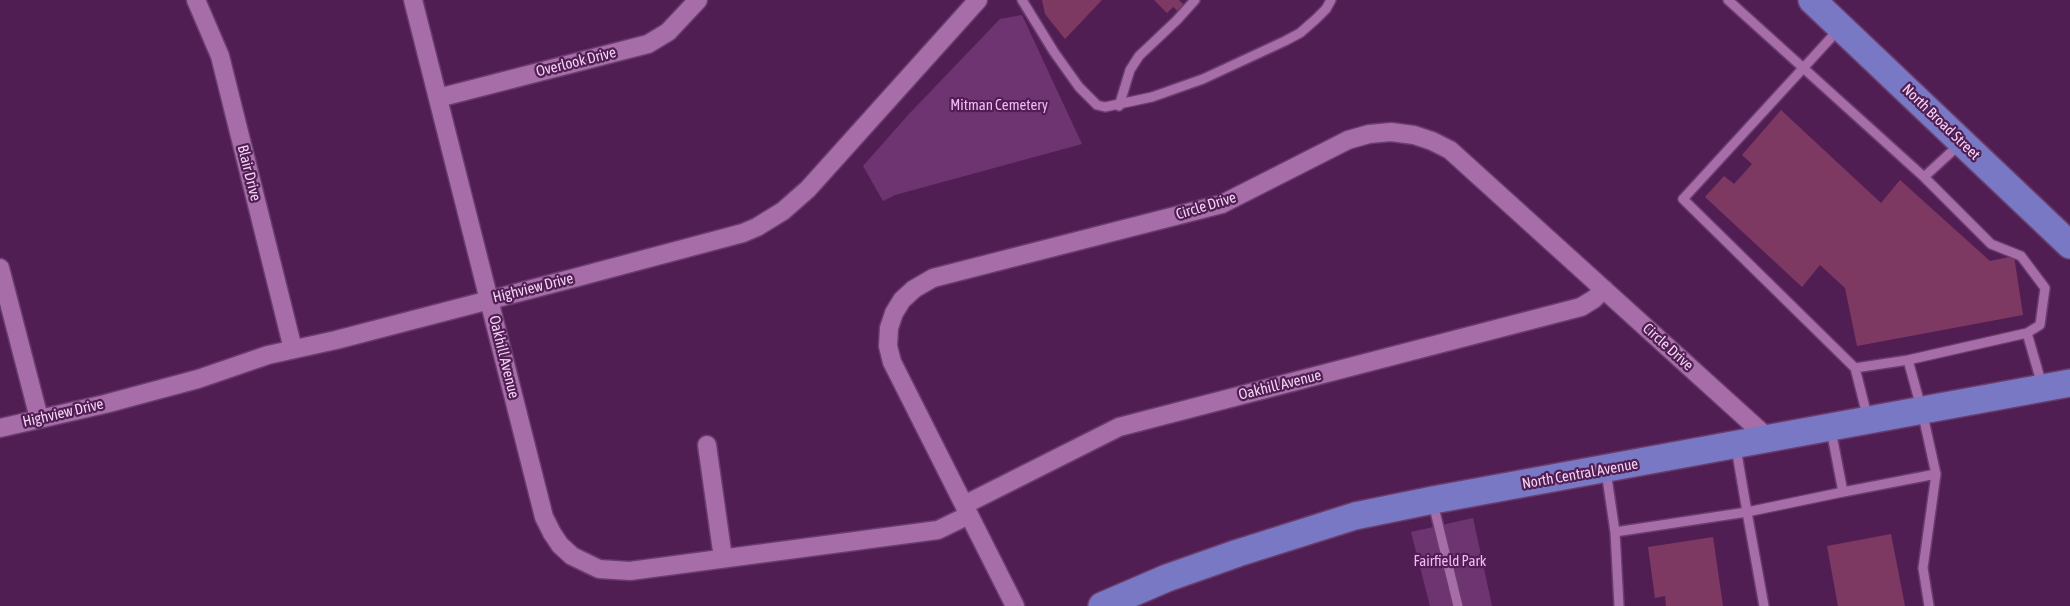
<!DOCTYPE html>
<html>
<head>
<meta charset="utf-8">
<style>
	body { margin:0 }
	canvas { display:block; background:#511e54 }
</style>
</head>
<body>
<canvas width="2070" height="606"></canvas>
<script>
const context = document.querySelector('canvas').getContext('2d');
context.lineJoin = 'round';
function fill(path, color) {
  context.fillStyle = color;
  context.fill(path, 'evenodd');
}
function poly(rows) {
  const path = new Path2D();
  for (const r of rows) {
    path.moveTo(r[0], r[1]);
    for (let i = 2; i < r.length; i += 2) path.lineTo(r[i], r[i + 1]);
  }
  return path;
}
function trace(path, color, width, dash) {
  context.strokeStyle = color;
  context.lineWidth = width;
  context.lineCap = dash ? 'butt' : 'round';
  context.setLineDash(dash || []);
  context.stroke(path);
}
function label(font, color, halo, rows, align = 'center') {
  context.font = font + ' "Asap Condensed",sans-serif';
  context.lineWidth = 4.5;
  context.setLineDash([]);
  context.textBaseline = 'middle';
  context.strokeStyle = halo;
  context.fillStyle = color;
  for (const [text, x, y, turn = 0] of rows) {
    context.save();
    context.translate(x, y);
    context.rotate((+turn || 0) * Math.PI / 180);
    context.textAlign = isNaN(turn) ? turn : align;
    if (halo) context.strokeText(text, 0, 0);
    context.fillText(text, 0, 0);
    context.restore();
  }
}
fill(poly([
	[1022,15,1082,144,895,195,883,201,863,166,909,114,1000,19],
	[1473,518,1492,606,1430,606,1411,532]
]), '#6e3471');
fill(poly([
	[1042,0,1102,0,1065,39,1045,14],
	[1154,0,1179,0,1186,7,1180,13,1173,7,1167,13],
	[1781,110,1881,203,1900,180,1990,261,2014,256,2023,315,1857,346,1845,288,1820,265,1802,287,1705,197,1724,176,1734,184,1752,164,1742,155],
	[1891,534,1905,606,1838,606,1827,546],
	[1713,537,1723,606,1666,606,1665,596,1655,598,1648,547]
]), '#7d3962');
const lane = poly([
	[1022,0,1054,52,1079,87,1097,105,1105,107,1152,97,1203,79,1285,41,1300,33,1316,19,1326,9,1331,0],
	[1728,0,1924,177,1991,244,2021,256,2045,288,2040,325,2027,333,1908,360,1855,368],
	[1840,28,1683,199,1855,368,1868,419],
	[1119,106,1130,70,1139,56,1177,20,1195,0],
	[1924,177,1960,144],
	[2027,333,2042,385],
	[1908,360,1922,411,1936,474,1923,568,1929,606],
	[1831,430,1843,492,1936,474],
	[1606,471,1615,532,1747,512,1736,448],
	[1433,503,1458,606],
	[1615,532,1619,606],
	[1764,606,1747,512,1843,492]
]);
const street = poly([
	[196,0,220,56,293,349],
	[413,0,544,517,552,533,560,545,572,556,599,569,630,571,938,530,969,515],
	[438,98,648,44,668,32,698,0],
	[0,268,39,418],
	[0,428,105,404,198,379,268,355,336,340,574,278,743,233,757,227,783,211,808,189,978,0],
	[707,445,723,558],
	[964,505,1119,427,1581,307,1594,299,1604,289],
	[1015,606,892,362,888,346,889,328,894,313,902,300,914,289,933,278,1222,204,1348,140,1369,134,1391,132,1414,135,1432,141,1450,150,1769,439]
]);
const primary = poly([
	[1812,0,2070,245],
	[1102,606,1167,578,1238,553,1355,516,1433,500,2070,383]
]);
trace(lane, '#6a3c6d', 12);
trace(street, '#6a3c6d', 21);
trace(primary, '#6a3c6d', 30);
trace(lane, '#a66da8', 9);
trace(street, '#a66da8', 18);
trace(primary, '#7978c4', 27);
label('15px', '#f3d4f4', '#511e54', [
	["Overlook Drive",576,62,-14],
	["North Broad Street",1941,122,44],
	["Blair Drive",249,173,76],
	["Circle Drive",1206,206,-17],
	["Highview Drive",533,288,-14],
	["Circle Drive",1668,347,42],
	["Oakhill Avenue",504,357,76],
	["Oakhill Avenue",1280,385,-14],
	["Highview Drive",63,413,-13],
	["North Central Avenue",1580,474,-10]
]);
label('15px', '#f6b8f8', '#511e54', [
	["Mitman Cemetery",999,105],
	["Fairfield Park",1450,561]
]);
</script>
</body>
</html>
